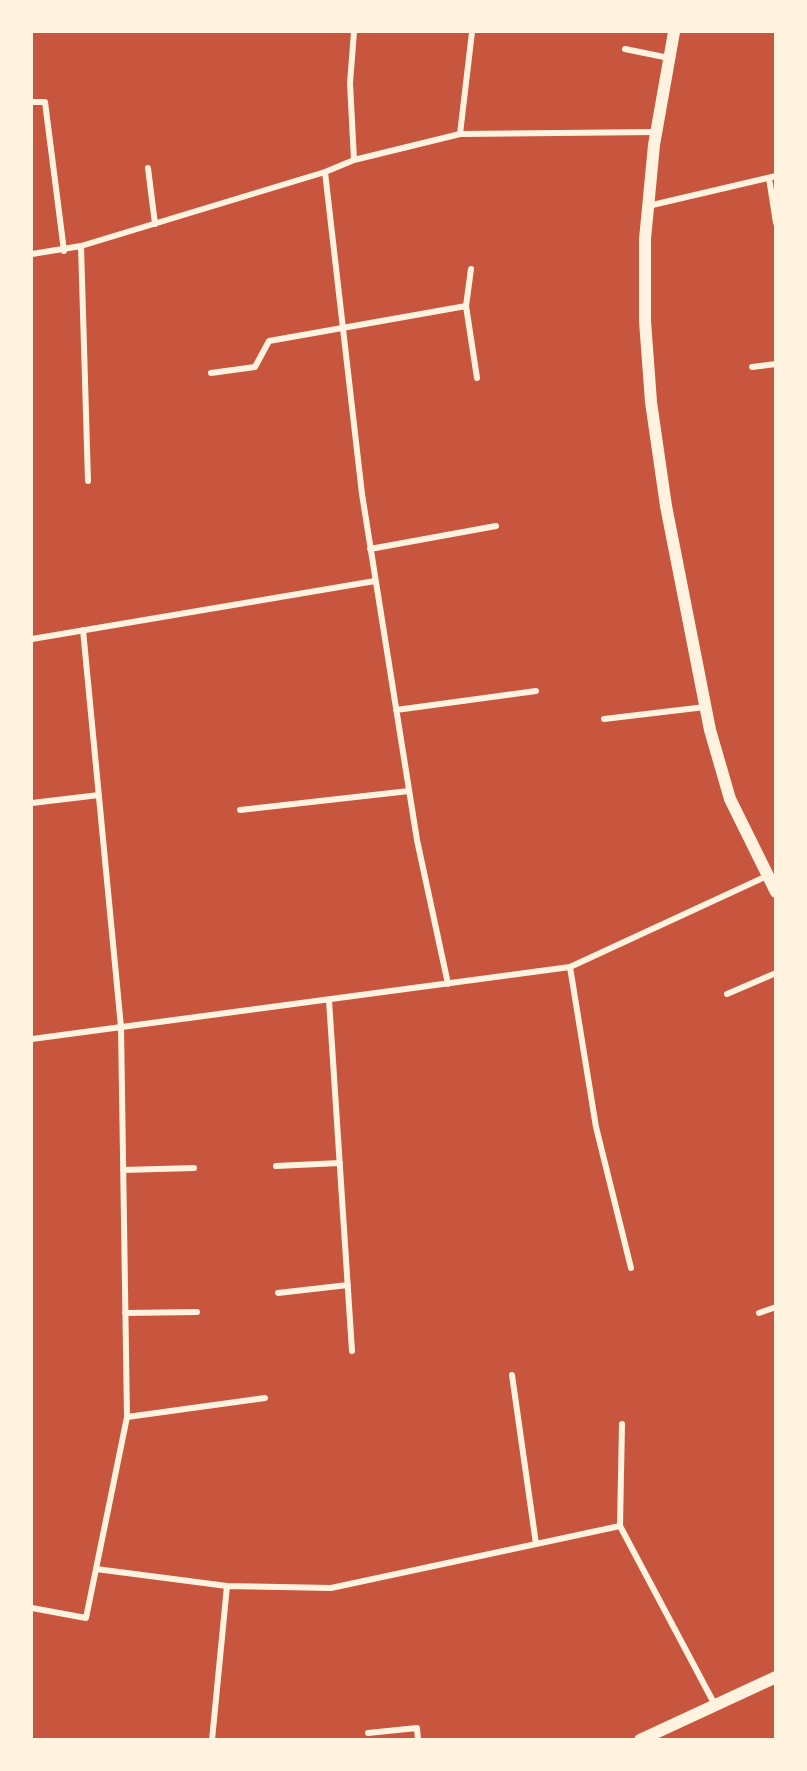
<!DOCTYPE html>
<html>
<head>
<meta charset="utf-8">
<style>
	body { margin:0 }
	#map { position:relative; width:807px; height:1771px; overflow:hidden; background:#c8553d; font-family:Lato,sans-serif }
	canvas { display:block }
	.frame { position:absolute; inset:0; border:33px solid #fff3e0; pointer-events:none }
</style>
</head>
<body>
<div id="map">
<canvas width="807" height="1771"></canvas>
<div class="frame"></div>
</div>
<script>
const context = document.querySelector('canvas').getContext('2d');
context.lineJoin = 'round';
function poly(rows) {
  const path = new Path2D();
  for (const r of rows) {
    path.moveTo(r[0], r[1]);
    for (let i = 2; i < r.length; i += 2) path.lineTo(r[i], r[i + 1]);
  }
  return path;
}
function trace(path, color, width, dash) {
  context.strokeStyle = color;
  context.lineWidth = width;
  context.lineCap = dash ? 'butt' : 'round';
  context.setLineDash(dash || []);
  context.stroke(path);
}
trace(poly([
	[354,32,350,83,354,160],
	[625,49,669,58],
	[32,102,45,102,64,251],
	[460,134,472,32],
	[148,168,155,224],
	[325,172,362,494,417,840,448,984],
	[769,178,776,223],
	[648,206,776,176],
	[81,246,88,481],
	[32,254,81,246,325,172,354,160,460,134,656,132],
	[466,306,471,269],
	[752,367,776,364],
	[211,373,255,367,269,341,466,306,477,378],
	[370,549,496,526],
	[83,630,121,1027,127,1417,265,1398],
	[32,639,375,581],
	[396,710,536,691],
	[604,719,705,707],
	[32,803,99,795],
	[240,810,409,791],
	[570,967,596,1127,631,1268],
	[727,994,776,973],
	[329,1000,352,1351],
	[32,1039,570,967,767,876],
	[276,1166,340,1163],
	[123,1170,194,1168],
	[278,1293,348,1285],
	[125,1313,197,1312],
	[759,1313,776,1307],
	[512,1375,536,1544],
	[620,1526,622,1424],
	[96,1569,227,1586,331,1588,620,1526,715,1705],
	[32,1608,86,1618,127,1417],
	[368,1733,417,1728,418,1740],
	[212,1740,227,1586]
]), '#fff3e0', 6);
trace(poly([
	[674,32,654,145,645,239,645,321,651,402,666,506,710,730,730,799,776,892],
	[640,1740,776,1677]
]), '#fff3e0', 12);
</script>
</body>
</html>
